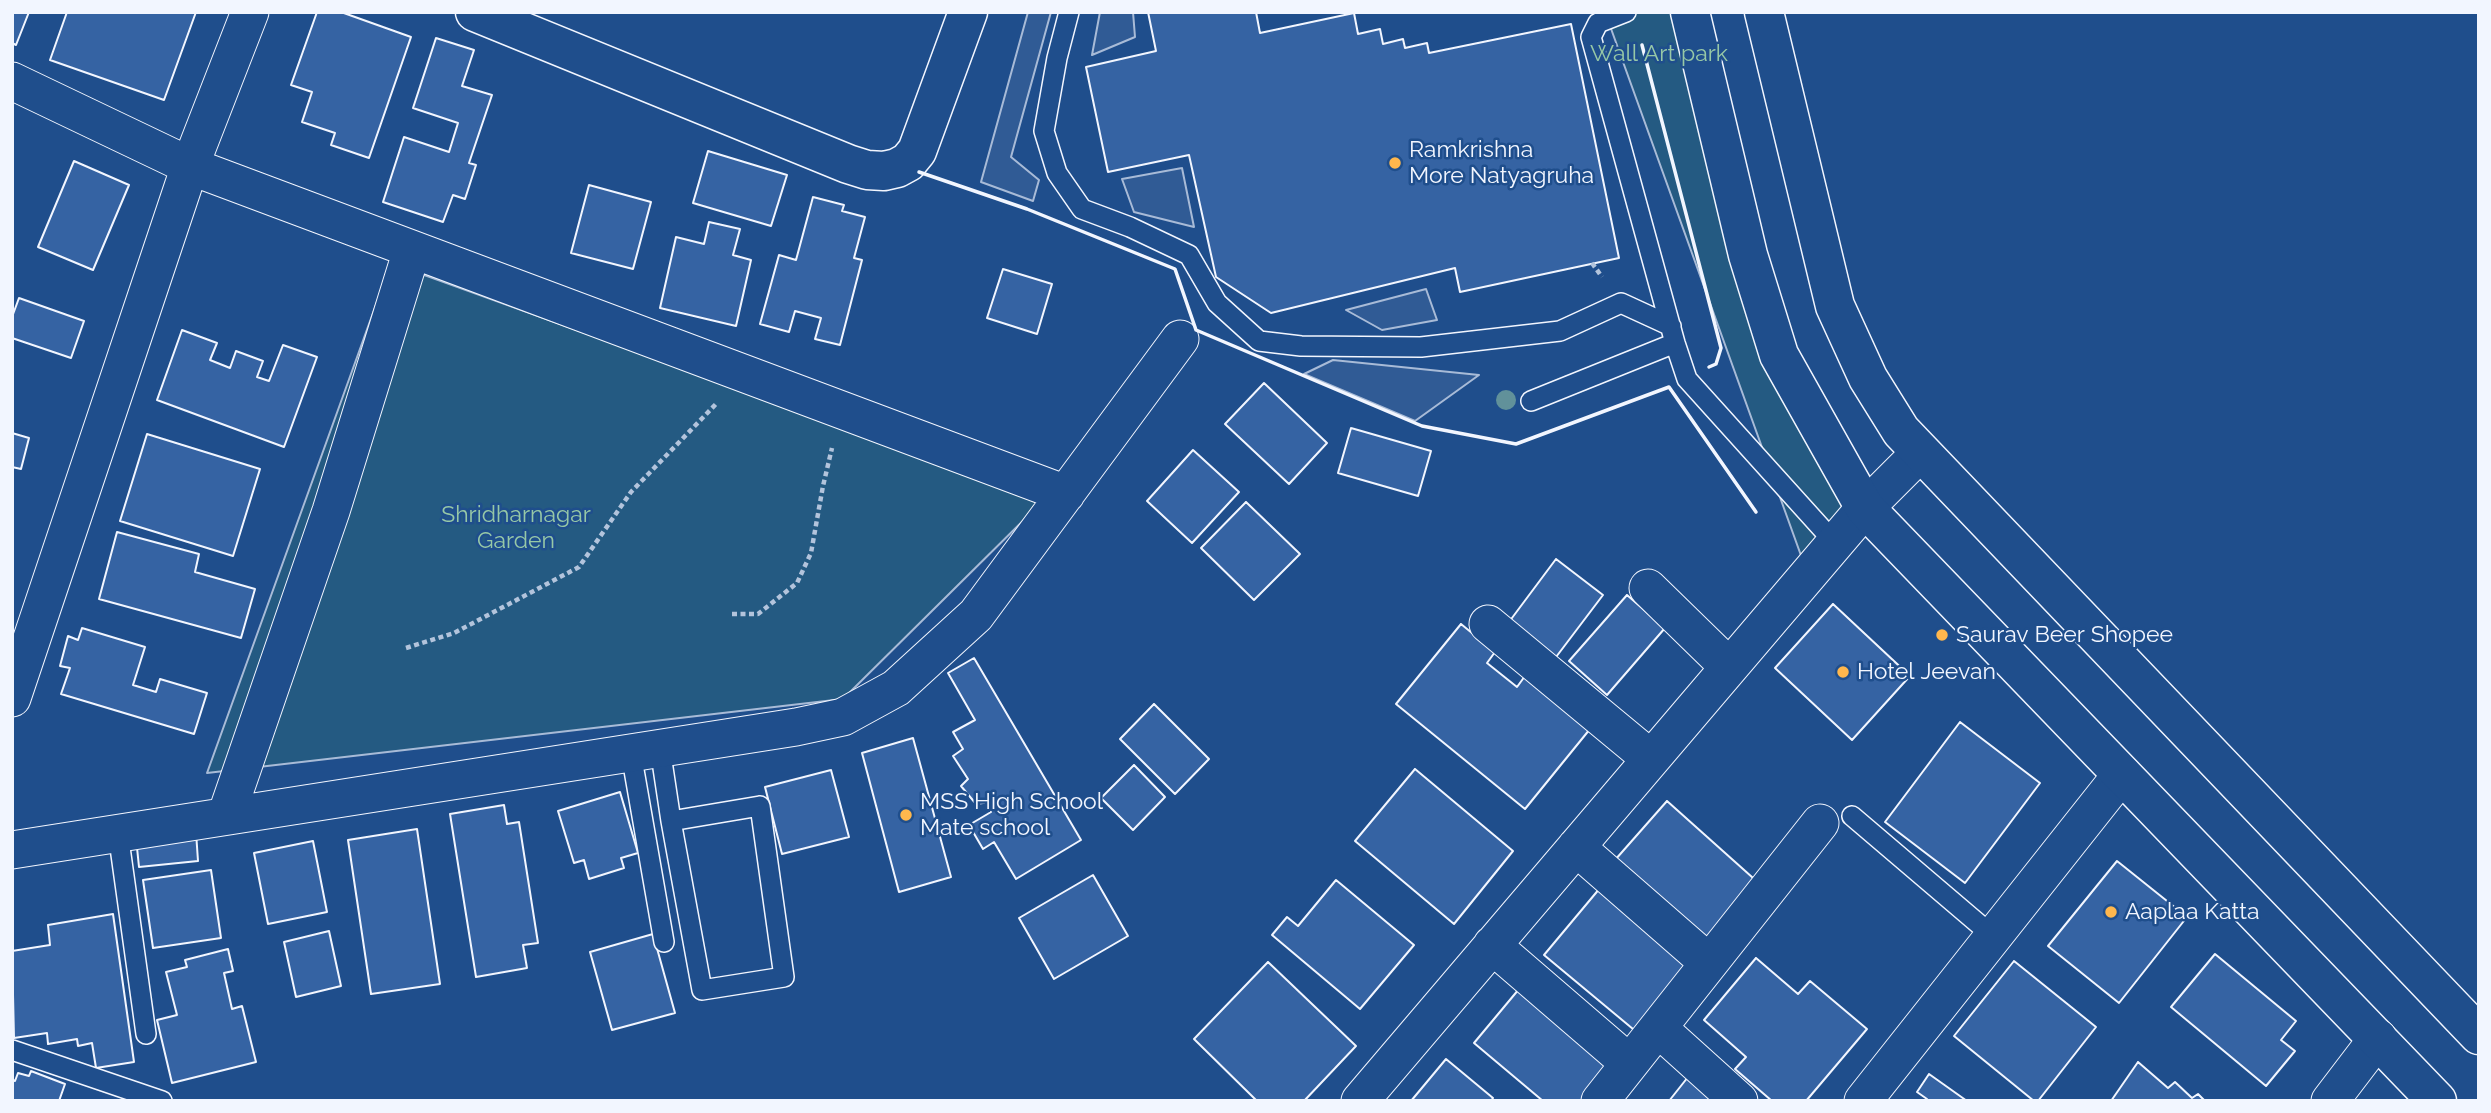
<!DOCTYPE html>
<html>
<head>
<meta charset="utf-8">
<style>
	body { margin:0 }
	#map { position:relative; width:2491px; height:1113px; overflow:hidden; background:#1f4e8c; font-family:Raleway,sans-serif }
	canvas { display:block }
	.frame { position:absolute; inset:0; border:14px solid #f2f6ff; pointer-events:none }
</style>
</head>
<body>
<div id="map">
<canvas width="2491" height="1113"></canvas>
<div class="frame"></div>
</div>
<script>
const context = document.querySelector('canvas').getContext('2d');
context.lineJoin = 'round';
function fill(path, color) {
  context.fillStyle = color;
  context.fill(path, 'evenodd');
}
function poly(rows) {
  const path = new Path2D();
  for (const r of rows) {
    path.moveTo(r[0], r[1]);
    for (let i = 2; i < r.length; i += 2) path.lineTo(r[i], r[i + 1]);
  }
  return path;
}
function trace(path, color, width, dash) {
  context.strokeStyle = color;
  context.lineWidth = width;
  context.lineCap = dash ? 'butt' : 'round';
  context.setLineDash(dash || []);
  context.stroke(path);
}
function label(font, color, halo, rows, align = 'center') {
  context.font = font + ' Raleway,sans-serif';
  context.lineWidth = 5;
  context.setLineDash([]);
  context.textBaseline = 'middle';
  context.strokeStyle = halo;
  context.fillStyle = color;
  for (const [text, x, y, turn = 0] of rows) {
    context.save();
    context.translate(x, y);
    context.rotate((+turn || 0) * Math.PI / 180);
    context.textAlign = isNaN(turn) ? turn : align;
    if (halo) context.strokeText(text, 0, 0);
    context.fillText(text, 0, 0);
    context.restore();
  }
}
const green = poly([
	[1605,12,1686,12,1771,356,1861,504,1803,561,1605,12],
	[391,263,1045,499,843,699,207,773,391,263]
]);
fill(green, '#245a82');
trace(green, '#a8bbd7', 2);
const parking = poly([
	[1028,12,1051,12,1011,157,1039,180,1033,201,981,182,1028,12],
	[1100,12,1133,12,1135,37,1092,55,1100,12],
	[1182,168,1194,227,1134,212,1122,179,1182,168],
	[1426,289,1437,320,1382,330,1346,310,1426,289],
	[1333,360,1479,375,1415,421,1304,374,1333,360]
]);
fill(parking, '#305b95');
trace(parking, '#a8bbd7', 2);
const building = poly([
	[12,12,29,12,16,45,12,43,12,12],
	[67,12,196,12,164,100,50,60,67,12],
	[317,12,341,12,411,37,369,158,331,145,335,133,302,122,312,92,291,85,317,12],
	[1148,12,1256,12,1260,33,1354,13,1358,34,1380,29,1383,44,1403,39,1405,48,1427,43,1429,53,1571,24,1619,258,1460,292,1455,268,1271,313,1216,277,1189,155,1108,172,1086,67,1156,51,1148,12],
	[436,38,474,50,462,86,492,95,469,163,476,165,465,199,453,195,443,222,383,202,404,137,449,152,458,123,413,108,436,38],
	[708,151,787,175,771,226,693,203,708,151],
	[74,161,129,185,93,270,38,247,74,161],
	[589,185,651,202,633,269,571,253,589,185],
	[813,197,844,205,842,211,865,217,854,258,862,260,840,345,815,339,821,318,795,311,789,332,760,324,779,255,796,260,813,197],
	[709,222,740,229,733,255,751,260,736,326,660,308,676,237,704,244,709,222],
	[1003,269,1052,284,1037,334,987,318,1003,269],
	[19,298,84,321,71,358,12,338,12,317,19,298],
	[182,330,217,343,210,360,230,368,236,351,263,361,257,377,269,381,283,345,317,357,284,447,157,400,182,330],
	[1264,383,1327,443,1289,484,1225,424,1264,383],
	[1351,428,1431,451,1418,496,1338,473,1351,428],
	[12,433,29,438,21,469,12,467,12,433],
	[147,434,260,469,233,556,120,521,147,434],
	[1193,450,1239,492,1192,543,1147,501,1193,450],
	[1246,502,1300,554,1254,600,1201,548,1246,502],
	[117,532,199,554,195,572,255,589,241,638,99,599,117,532],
	[1556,559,1603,595,1550,665,1503,630,1556,559],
	[1627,595,1665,628,1607,695,1569,661,1627,595],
	[1833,604,1910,676,1852,740,1775,668,1833,604],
	[1461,624,1495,652,1487,663,1517,687,1525,676,1590,729,1525,809,1396,704,1461,624],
	[82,628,145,647,133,685,156,692,160,679,207,693,194,734,61,694,70,668,60,666,68,636,78,640,82,628],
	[974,658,1081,840,1016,879,994,842,983,849,969,825,991,812,990,802,976,804,961,786,968,779,953,756,963,749,953,732,975,720,948,673,974,658],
	[1154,704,1209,759,1175,794,1120,739,1154,704],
	[1960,722,2040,783,1965,883,1885,822,1960,722],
	[913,738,951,877,899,892,862,753,913,738],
	[1134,765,1165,797,1133,830,1101,798,1134,765],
	[1415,769,1513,851,1454,924,1355,841,1415,769],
	[831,770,849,837,782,854,765,787,831,770],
	[620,792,638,853,621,858,624,868,589,879,584,860,574,863,558,811,620,792],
	[1667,801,1762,886,1710,945,1615,860,1667,801],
	[504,805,507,824,519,822,538,943,523,945,527,968,476,977,450,814,504,805],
	[417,829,440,984,371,994,348,840,417,829],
	[196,832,198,861,139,867,136,838,196,832],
	[313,841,327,912,268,924,254,853,313,841],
	[2117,861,2187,917,2119,1003,2048,946,2117,861],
	[211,870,221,938,153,948,143,880,211,870],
	[1093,875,1128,936,1054,979,1019,918,1093,875],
	[1336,880,1414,945,1360,1009,1272,935,1287,917,1298,926,1336,880],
	[1600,888,1700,972,1645,1039,1544,955,1600,888],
	[113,914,134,1062,96,1068,92,1043,78,1046,77,1039,48,1044,47,1033,14,1038,12,951,50,945,48,925,113,914],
	[329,931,341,986,296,997,284,942,329,931],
	[653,934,675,1013,612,1030,590,952,653,934],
	[228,949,233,971,224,973,232,1009,242,1006,256,1062,172,1083,157,1020,177,1015,166,972,187,967,185,960,228,949],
	[2215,954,2296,1021,2281,1040,2295,1051,2266,1086,2171,1007,2215,954],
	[1756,958,1798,994,1810,981,1867,1029,1806,1101,1772,1101,1735,1069,1746,1057,1704,1020,1756,958],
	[2014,961,2096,1027,2038,1101,2034,1101,1954,1036,2014,961],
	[1268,962,1356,1046,1304,1101,1257,1101,1194,1039,1268,962],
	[1519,989,1612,1068,1585,1101,1543,1101,1474,1043,1519,989],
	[1446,1059,1493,1098,1491,1101,1411,1101,1446,1059],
	[2138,1062,2168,1088,2175,1082,2192,1098,2198,1094,2205,1101,2111,1101,2138,1062],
	[31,1071,65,1084,59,1101,12,1101,12,1080,15,1081,18,1073,29,1076,31,1071],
	[1929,1074,1967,1101,1926,1101,1927,1099,1917,1092,1929,1074],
	[1688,1077,1718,1101,1669,1101,1688,1077]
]);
fill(building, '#3563a3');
trace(building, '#f2f6ff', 2);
const service = poly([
	[1069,12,1057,58,1044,131,1057,173,1082,209,1130,227,1189,255,1217,303,1259,341,1301,346,1421,347,1560,331,1621,303,1671,326],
	[1626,12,1598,23,1591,37,1675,343,1687,379,1835,543],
	[1531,401,1675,343],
	[660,748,671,821,702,990,784,977,760,806,671,821],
	[631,753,664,942],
	[1852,816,1994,937],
	[118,833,146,1034],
	[12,1050,162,1101]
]);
const minor = poly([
	[12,81,190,166,1066,494],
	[1648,588,1729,667],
	[1488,624,1651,759],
	[12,698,190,166,250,12],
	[226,816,331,511,412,250],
	[1576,847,1709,963],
	[12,850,796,727,843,717,896,688,976,615,1180,339],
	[1492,945,1629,1063],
	[1658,1028,1739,1101],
	[1360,1101,1865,508,1920,453],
	[1600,1101,1820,823],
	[1863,1101,2122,774],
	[2330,1101,2378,1038]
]);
const tertiary = poly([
	[475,12,848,164,867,170,884,171,897,168,908,162,917,151,968,12]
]);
const primary = poly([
	[1690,12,1748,255,1779,355,1865,508,2437,1101],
	[1764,12,1835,306,1868,378,1901,431,2479,1035]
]);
trace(service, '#f2f6ff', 22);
trace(minor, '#f2f6ff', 39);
trace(tertiary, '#f2f6ff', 41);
trace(primary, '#f2f6ff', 41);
trace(poly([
	[1592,263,1602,277],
	[732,614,758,614,797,583,811,553,823,486,832,448],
	[406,648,454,633,579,567,631,492,716,404]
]), '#b3c4dc', 4.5, [5, 3.5]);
trace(service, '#1f4e8c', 19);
trace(minor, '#1f4e8c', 37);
trace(tertiary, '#1f4e8c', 38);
trace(primary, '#1f4e8c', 38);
trace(poly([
	[1642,45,1721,348,1716,364,1709,367],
	[919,172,1027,209,1175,269,1196,330,1422,426,1516,444,1669,387,1756,512]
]), '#f2f6ff', 3.5);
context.fillStyle = '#61919a';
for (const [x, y] of [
	[1506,400]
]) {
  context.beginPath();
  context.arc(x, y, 10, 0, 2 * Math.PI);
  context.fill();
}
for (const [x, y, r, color] of [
	[1395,163,7,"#ffb74d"],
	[1942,635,7,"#ffb74d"],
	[1843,672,7,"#ffb74d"],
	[906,815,7,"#ffb74d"],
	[2111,912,7,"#ffb74d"]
]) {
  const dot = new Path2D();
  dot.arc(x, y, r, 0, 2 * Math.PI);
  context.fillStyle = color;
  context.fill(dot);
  trace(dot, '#1f4e8c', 2.5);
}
label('23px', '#97c8a6', '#1f4e8c', [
	["Wall Art park",1659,54],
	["Shridharnagar",516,515],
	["Garden",516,541]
]);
label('23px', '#f2f6ff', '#1f4e8c', [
	["Ramkrishna",1409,150],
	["More Natyagruha",1409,176],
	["Saurav Beer Shopee",1956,635],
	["Hotel Jeevan",1857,672],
	["MSS High School",920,802],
	["Mate school",920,828],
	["Aaplaa Katta",2125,912]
], 'left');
</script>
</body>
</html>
